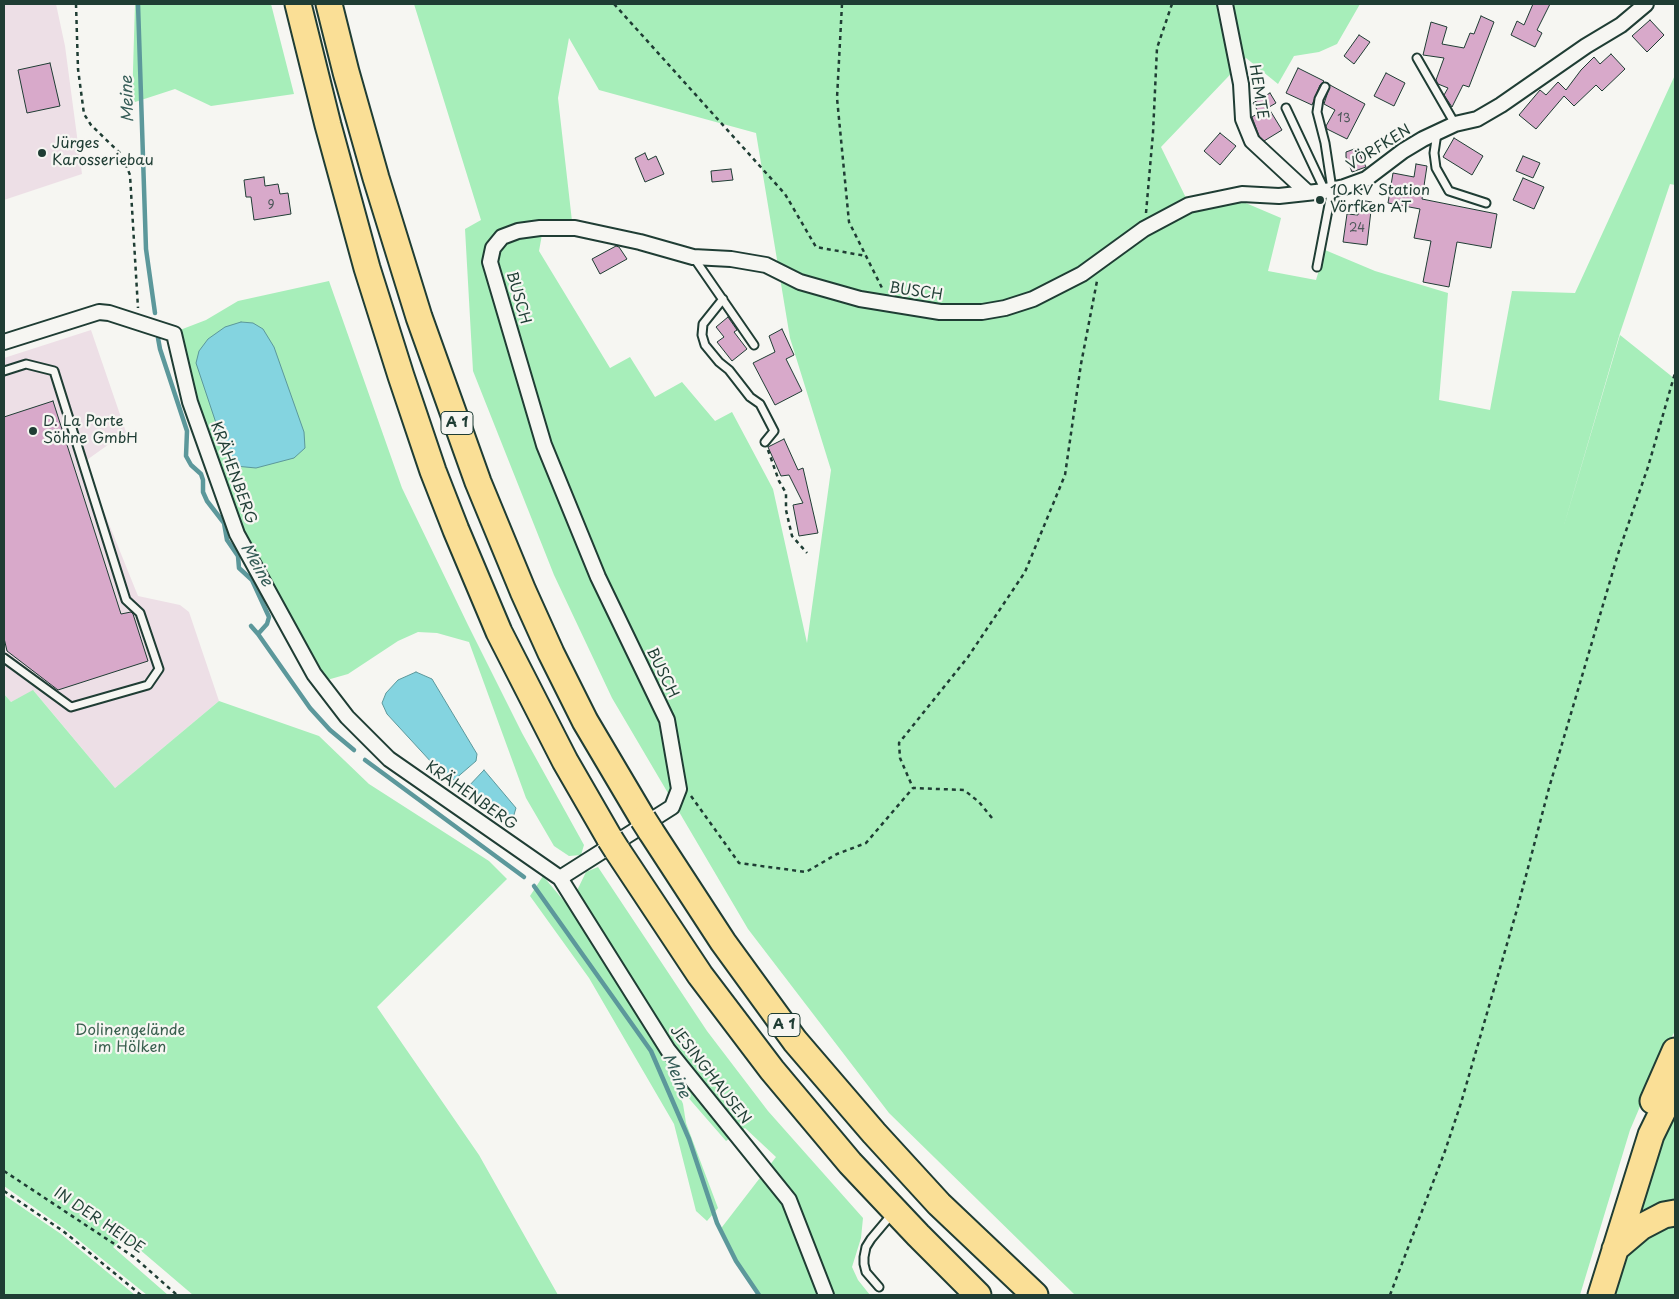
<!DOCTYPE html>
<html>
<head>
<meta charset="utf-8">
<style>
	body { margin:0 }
	#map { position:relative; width:1679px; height:1299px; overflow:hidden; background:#f6f6f2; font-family:"Playpen Sans",sans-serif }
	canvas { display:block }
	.frame { position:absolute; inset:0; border:5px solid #1f3d34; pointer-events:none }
</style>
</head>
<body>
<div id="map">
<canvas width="1679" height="1299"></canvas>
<div class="frame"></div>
</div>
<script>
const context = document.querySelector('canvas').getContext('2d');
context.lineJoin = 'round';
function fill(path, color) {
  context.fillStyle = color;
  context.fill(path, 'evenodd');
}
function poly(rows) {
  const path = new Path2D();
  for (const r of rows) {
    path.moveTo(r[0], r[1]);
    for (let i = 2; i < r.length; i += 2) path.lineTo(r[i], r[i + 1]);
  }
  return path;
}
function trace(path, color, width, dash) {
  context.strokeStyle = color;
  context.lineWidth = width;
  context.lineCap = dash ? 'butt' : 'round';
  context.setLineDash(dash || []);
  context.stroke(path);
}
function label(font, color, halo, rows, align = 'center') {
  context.font = font + ' "Playpen Sans",sans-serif';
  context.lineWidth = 4.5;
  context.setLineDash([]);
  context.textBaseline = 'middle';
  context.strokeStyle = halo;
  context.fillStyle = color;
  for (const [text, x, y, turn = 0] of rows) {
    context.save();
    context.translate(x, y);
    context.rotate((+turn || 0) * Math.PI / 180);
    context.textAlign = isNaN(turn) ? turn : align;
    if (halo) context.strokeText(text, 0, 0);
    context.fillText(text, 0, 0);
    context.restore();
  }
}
fill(poly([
	[4,4,56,4,65,46,82,174,4,200],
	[91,330,126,432,84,462,138,596,180,605,189,612,219,701,115,788,34,691,11,702,4,694,4,358]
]), '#eddfe6');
fill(poly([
	[135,4,271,4,294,94,211,106,175,89,132,103],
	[414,4,1360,4,1337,44,1319,52,1294,56,1278,84,1246,58,1161,147,1188,202,1241,201,1281,218,1268,271,1316,280,1325,250,1375,271,1448,293,1439,400,1490,410,1512,291,1575,293,1675,75,1675,185,1670,184,1620,333,1562,532,1620,335,1675,379,1675,1031,1662,1055,1630,1130,1580,1295,1075,1295,889,1113,748,929,612,698,554,575,473,371,465,229,481,220],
	[569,38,599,90,756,133,790,338,831,470,807,643,773,489,732,412,715,421,682,382,655,397,630,357,610,368,539,251,543,229,573,230,558,98],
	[329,281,402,488,468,625,522,733,584,845,581,855,569,856,554,846,526,798,469,642,437,633,418,632,398,641,348,674,327,680,243,528,220,466,181,348,180,330,206,320,238,301],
	[33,690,115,788,219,701,319,736,369,784,489,861,507,879,377,1007,479,1155,558,1295,193,1295,125,1237,113,1247,168,1295,147,1295,65,1229,4,1186,4,694,11,702],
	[598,867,707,1031,768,1111,863,1218,861,1238,852,1267,858,1280,870,1295,757,1295,719,1231,776,1157,745,1128,726,1141,679,1087,677,1089,683,1104,686,1123,718,1208,707,1221,696,1211,674,1124,589,978,530,896,543,876,569,907,586,872],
	[1675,1100,1675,1201,1665,1202,1647,1211,1641,1208],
	[4,1195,61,1234,135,1295,4,1295],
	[1675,1222,1675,1295,1612,1295,1627,1254,1641,1239]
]), '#a7eeba');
const water = poly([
	[241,322,253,323,263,329,274,347,304,432,305,448,294,458,256,468,235,466,228,459,196,363,199,351,208,339,225,327,241,322],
	[416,672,432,679,477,754,476,761,454,780,444,776,387,714,382,703,386,693,398,680,416,672],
	[484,770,516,808,513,818,505,822,466,789,484,770]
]);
fill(water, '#84d4e0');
trace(water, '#5c989b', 1);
trace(poly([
	[138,4,146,249,155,313],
	[158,338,160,349,187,431,186,456,191,465,201,474,203,480,203,492,207,501,224,523,227,540,238,556,239,568,252,580,269,617,267,624,258,634,310,708,330,730,354,750],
	[251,626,258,634],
	[365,760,524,877],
	[534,886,651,1051,689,1139,717,1223,736,1261,759,1295]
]), '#5c989b', 4.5);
const building = poly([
	[1533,4,1550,4,1537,30,1542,33,1535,47,1511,35,1517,21,1524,25,1533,4],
	[1481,16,1494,22,1469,87,1463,85,1452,107,1444,95,1448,88,1438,84,1436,80,1444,58,1423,55,1431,22,1447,27,1442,44,1464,48,1470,33,1474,34,1481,16],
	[1650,20,1664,35,1647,52,1632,36,1650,20],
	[1359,35,1370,42,1354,64,1344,56,1359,35],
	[1611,54,1625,69,1602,91,1596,85,1574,106,1564,96,1536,129,1519,115,1540,90,1546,95,1558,82,1566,90,1581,70,1594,57,1600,64,1611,54],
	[50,63,60,106,27,113,18,70,50,63],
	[1298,68,1324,81,1320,85,1312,105,1286,93,1298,68],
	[1386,73,1405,83,1394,106,1374,96,1386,73],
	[1330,85,1365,104,1347,139,1327,129,1326,126,1335,110,1324,104,1330,85],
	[1270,93,1276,103,1259,113,1253,103,1270,93],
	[1268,107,1282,130,1264,141,1259,136,1252,117,1268,107],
	[1220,133,1236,146,1220,165,1204,151,1220,133],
	[1454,138,1483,156,1472,175,1443,157,1454,138],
	[1357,148,1366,167,1352,172,1346,157,1346,152,1357,148],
	[645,153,648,160,656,156,664,174,645,182,635,158,645,153],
	[1523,156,1540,163,1533,178,1516,171,1523,156],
	[1416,164,1427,166,1422,199,1497,214,1491,248,1457,242,1449,287,1423,282,1431,241,1414,238,1420,209,1388,203,1393,173,1414,177,1416,164],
	[731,169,733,180,712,182,711,171,731,169],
	[264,177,265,186,278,184,280,194,288,193,291,214,254,220,251,197,246,197,244,180,264,177],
	[1523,178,1544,187,1534,209,1513,200,1523,178],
	[1359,200,1372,202,1367,245,1343,242,1347,214,1358,215,1359,200],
	[616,246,619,247,627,259,600,274,592,259,616,246],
	[728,317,737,330,734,332,747,349,732,361,717,342,724,337,716,327,728,317],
	[782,329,794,355,786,359,802,391,775,405,753,363,775,352,769,336,782,329],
	[53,401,121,614,131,612,133,614,148,661,58,690,7,651,4,638,4,417,53,401],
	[784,439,798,470,803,468,818,533,799,536,793,505,803,503,789,475,781,476,768,447,784,439]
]);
fill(building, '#d8a9ca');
trace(building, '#1f3d34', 1);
const service = poly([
	[1417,58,1455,124],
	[1286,108,1325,191],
	[1437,133,1434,153,1436,168,1449,191,1486,203],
	[694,258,754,345],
	[1317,267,1332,189,1325,143,1317,112,1319,99,1325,87],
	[723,299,703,324,702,335,705,345,719,362,729,370,750,397,760,404,774,431,765,442],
	[4,371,26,364,54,371,126,600,140,613,159,669,148,685,71,707,4,658],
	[879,1287,866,1272,864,1264,864,1257,866,1247,871,1239,892,1214]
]);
const minor = poly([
	[1225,4,1241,84,1243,119,1252,141,1307,192],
	[4,342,99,312,109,313,174,334,190,402,237,534,314,674,347,717,389,759,560,878,668,1050,789,1200,826,1295],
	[560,878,672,807,679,789,667,720,598,577,544,445,490,262,493,248,502,237,518,231,540,228,575,228,640,242,693,257,731,259,766,265,800,282,860,299,940,312,982,312,1005,308,1033,299,1082,274,1144,229,1189,205,1242,194,1279,196,1325,191,1344,187,1366,179,1403,151,1423,139,1455,124,1477,119,1501,105,1586,46,1621,25,1646,4]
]);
const motorway = poly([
	[298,4,328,125,367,268,401,376,433,471,456,530,499,632,565,761,610,839],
	[329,4,346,72,376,178,419,317,478,482,523,591,551,653,585,721,643,819],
	[650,830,723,942,795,1041,874,1133,939,1204,1035,1295],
	[617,850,700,975,772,1070,850,1163,918,1235,978,1295],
	[1653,1101,1675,1051],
	[1615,1249,1641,1227,1664,1215,1675,1213],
	[1601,1295,1651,1135,1675,1086]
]);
trace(service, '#1f3d34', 11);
trace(minor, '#1f3d34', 18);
trace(motorway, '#1f3d34', 29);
trace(poly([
	[76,4,78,69,84,114,91,125,122,155,130,175,138,308],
	[614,4,785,194,816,247,866,256],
	[842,4,837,98,849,222,882,288],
	[1146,213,1153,133,1157,48,1172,4],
	[768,450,779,481,786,493,786,510,792,536,807,553],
	[691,796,739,863,806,872,837,854,866,843,913,788],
	[992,818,979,802,964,790,913,788,900,758,899,743,968,657,1025,572,1065,475,1081,364,1097,281],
	[4,1171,134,1257,177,1295],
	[4,1191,63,1231,141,1295],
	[1390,1295,1445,1151,1461,1103,1518,906,1549,788,1618,554,1648,467,1675,373]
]), '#1f3d34', 2.5, [4, 4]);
trace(service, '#f6f6f2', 7);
trace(minor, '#f6f6f2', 14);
trace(motorway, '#fadf96', 25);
const motorwayBridge = poly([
	[643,819,650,830],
	[610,839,617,850]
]);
trace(motorwayBridge, '#1f3d34', 29, []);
trace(motorwayBridge, '#fadf96', 25);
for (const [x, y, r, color] of [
	[42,153,5,"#1f3d34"],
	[1320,200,5,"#1f3d34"],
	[33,431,5,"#1f3d34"]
]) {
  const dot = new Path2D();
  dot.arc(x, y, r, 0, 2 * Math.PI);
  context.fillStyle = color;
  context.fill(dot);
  trace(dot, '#f6f6f2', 2);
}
label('12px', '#4d585a', null, [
	["13",1344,119],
	["9",271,206],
	["24",1357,229]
]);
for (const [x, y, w] of [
	[457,423,32],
	[784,1025,32]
]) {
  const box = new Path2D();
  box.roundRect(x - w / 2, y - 11.5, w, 23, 4);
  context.fillStyle = '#f6f6f2';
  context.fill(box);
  trace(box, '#1f3d34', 1);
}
label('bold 14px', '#1f3d34', null, [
	["A 1",457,423],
	["A 1",784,1025]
]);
label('15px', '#1f3d34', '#f6f6f2', [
	["HEMTE",1258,92,81],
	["VÖRFKEN",1379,148,-32],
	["BUSCH",916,292,8],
	["BUSCH",518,298,74],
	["KRÄHENBERG",233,473,70],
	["BUSCH",662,673,64],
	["KRÄHENBERG",471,796,35],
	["JESINGHAUSEN",710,1075,52],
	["IN DER HEIDE",99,1221,34]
]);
label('15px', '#1f3d34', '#f6f6f2', [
	["Jürges",52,144],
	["Karosseriebau",52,161],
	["10 KV Station",1330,191],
	["Vörfken AT",1330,208],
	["D. La Porte",43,422],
	["Söhne GmbH",43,439]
], 'left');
label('15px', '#3a604f', '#f6f6f2', [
	["Dolinengelände",130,1031],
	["im Hölken",130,1048]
]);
label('italic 16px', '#335b56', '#f6f6f2', [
	["Meine",128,99,-92],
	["Meine",256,565,60],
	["Meine",676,1076,67]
]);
</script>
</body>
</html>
